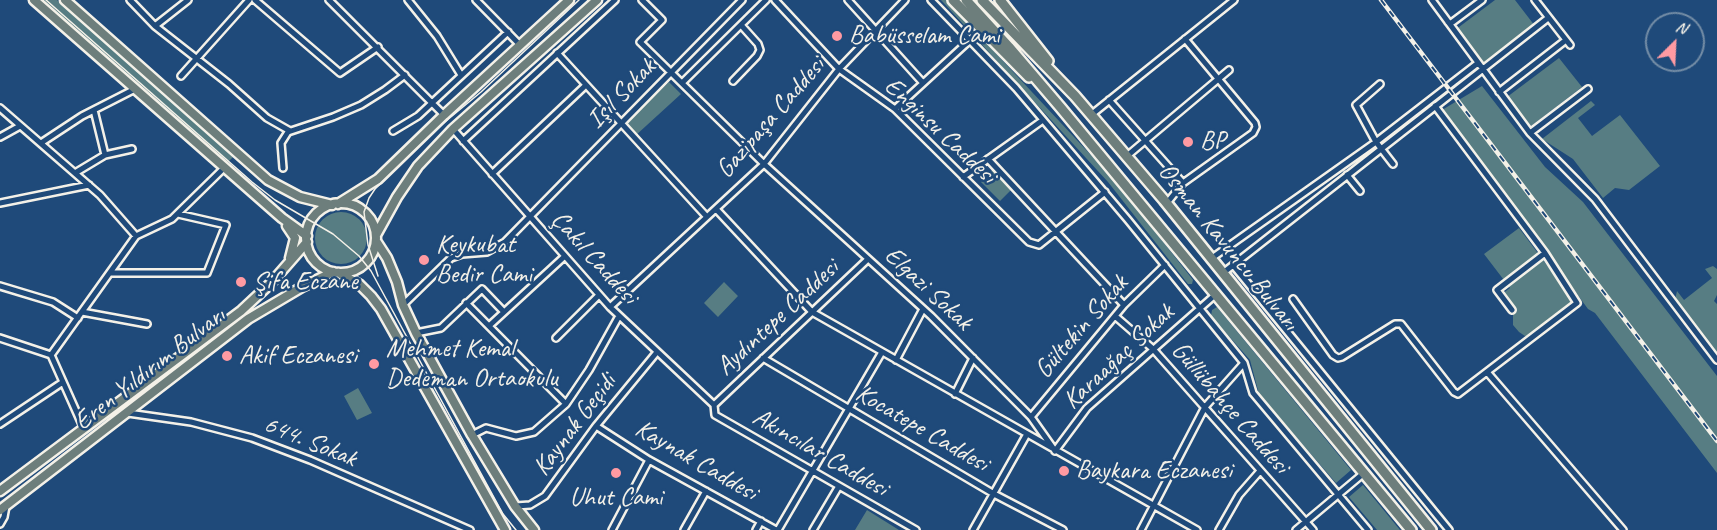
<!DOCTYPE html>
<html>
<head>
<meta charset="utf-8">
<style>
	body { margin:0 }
	#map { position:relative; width:1717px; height:530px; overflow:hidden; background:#1f4a7a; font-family:Caveat,sans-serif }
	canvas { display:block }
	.north { position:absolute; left:1645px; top:12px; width:60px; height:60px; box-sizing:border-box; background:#1f4a7a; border:2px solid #748da6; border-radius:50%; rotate:24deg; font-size:16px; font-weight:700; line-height:24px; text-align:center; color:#f4f1e8 }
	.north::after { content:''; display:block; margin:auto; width:21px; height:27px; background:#ff9aa2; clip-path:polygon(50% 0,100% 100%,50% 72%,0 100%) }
</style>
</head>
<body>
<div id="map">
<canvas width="1717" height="530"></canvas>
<div class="north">N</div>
</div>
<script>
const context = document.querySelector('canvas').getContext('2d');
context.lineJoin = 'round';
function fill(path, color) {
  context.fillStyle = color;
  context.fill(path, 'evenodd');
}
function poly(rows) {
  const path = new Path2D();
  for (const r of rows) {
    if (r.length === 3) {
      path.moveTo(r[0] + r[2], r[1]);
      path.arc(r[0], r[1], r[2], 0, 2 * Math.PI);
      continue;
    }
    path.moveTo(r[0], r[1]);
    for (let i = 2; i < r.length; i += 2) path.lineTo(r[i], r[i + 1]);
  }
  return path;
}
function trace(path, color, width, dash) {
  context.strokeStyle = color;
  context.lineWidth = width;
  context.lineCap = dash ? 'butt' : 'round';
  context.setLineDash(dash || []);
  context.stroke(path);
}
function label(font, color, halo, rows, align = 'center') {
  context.font = font + ' Caveat,sans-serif';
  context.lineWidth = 5;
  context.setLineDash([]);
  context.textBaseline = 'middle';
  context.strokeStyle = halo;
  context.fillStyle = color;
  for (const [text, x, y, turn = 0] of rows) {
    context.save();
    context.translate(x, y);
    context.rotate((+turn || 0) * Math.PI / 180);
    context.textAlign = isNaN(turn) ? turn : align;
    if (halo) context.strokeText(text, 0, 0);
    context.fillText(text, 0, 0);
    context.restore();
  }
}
fill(poly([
	[42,0,57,0,234,156,227,163],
	[941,0,946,0,1117,183,1193,280,1192,284,1188,284,1108,182],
	[1495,0,1515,0,1535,26,1483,66,1455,30],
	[1559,58,1582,87,1530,127,1507,97],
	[669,82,681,94,635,136,624,124],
	[1482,86,1545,167,1583,202,1717,376,1717,473,1595,313,1588,309,1442,110],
	[1591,101,1595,105,1578,118,1592,136,1620,115,1660,166,1629,190,1615,188,1603,198,1573,159,1542,139],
	[993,169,1013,188,1000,201,981,182],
	[341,238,26],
	[1519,228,1576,304,1533,335,1525,336,1519,332,1513,325,1513,309,1502,294,1510,288,1484,254],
	[1713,266,1717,269,1717,295,1714,301,1717,304,1717,355,1675,300,1677,291,1684,300,1712,278,1705,269],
	[724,282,738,296,718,317,704,303],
	[1217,307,1351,470,1336,483,1259,394,1250,360,1211,316,1212,310],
	[358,388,372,413,357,420,344,396],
	[1363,485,1400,530,1377,530,1349,497],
	[867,510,899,530,855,530]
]), '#577d83');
const street = poly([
	[130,0,155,26,229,84,267,118,290,131],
	[255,0,340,73,378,47],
	[329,0,444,115],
	[408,0,437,36,461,75],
	[476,0,520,45],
	[642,0,662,20,640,42,764,164,931,316,1031,417,1055,451],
	[775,0,839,69,895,109,1029,242,1039,245,1105,192],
	[848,0,923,83],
	[931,0,1016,88,1128,220,1244,363,1253,393,1368,530],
	[1432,0,1530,133,1595,199,1717,360],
	[1535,0,1570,45],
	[1448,22,1450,24,1482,0],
	[155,26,188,0],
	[557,53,707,217],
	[181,76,249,0],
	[733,81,757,56,760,50,758,44,741,25],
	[682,83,766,0],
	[1380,84,1356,105,1376,142,1393,164],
	[1499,92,1566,40],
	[1109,100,1183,183],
	[0,108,100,195,136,236],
	[895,109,970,40],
	[94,110,105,155],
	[1091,115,1234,0],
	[453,129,610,307,714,405],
	[393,131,418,116,508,32],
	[1530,133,1588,89],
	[0,137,20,126],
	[463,141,615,0],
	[41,143,82,116,135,89],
	[1127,156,1229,70],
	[988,159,1124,305],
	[283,168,281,143,288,132,333,117,361,105,385,90,405,75],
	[75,173,105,155,132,149],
	[492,174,586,85],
	[1347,175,1360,191],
	[963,177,1043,120],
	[0,203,89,185],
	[1167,203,1183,183,1253,133,1256,127,1255,123,1185,39],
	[716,209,812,312,1197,530],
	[1212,258,1376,142,1478,63],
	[1233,265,1449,530],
	[110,273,207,273,226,225,178,214],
	[1223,273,1548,18],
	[0,286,53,302,78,318],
	[1293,299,1333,355,1338,358,1342,357,1395,324,1401,324,1454,392,1458,394,1577,303,1545,253,1435,106],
	[466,303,566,404],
	[403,305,451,258,462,254,487,252,505,242,742,0],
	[610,307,764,164,839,69,905,0],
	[1512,310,1497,290,1545,253],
	[82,312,147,324],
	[1115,316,1153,349,1313,530],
	[489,326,565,256],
	[416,333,441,328,482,289,504,312],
	[0,338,51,355,84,429],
	[556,338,599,295],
	[51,355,136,236,172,219,224,168],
	[763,358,994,494,1063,530],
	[896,360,923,309],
	[1487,372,1623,530],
	[955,394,973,358],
	[714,405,715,415,916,530],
	[714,405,868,259],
	[128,413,191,422,252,438,310,460,470,530],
	[1031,417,1124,305,1165,265],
	[0,424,63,382],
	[596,426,649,460,776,530],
	[472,435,486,428,516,436,534,432,566,404,589,370,619,316],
	[1055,451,1087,408,1215,295],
	[516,506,530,505,545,496,596,426,657,352],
	[0,524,4,517,6,506],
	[612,530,649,460],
	[684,530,706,491],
	[756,530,761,521],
	[778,530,882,352],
	[813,530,839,486],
	[973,530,1027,434],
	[1141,530,1205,407,1244,363],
	[1219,530,1239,495,1260,471],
	[1296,530,1364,473]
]);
const primary = poly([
	[34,0,282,218,307,236],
	[65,0,268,180,300,197,332,205],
	[341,238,35],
	[338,204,378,179,444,115,569,0],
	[287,226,295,238,290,258],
	[376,235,397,197,418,166,453,129,597,0],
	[376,241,387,258,397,282,403,305,416,333,472,435,515,506,534,530],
	[339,273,360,285,371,296,381,309,505,530],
	[0,491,241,311,272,282,307,242],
	[0,510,248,319,302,287,333,272]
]);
const highway = poly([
	[953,0,1029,77],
	[966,0,1009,47,1061,108,1411,530],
	[982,0,1075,96,1164,200,1431,530],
	[1000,0,1048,61]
]);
trace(street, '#f4f1e8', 10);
trace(primary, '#f4f1e8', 13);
trace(highway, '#f4f1e8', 14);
trace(street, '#1f4a7a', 5);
trace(primary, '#6d7e7c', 8);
trace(highway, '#6d7e7c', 9);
trace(poly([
	[46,0,252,182,275,200,333,234,359,256,371,271,503,514,516,530],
	[378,276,368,245,364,212,369,198,375,189,440,126,481,92,579,0]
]), '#f4f1e8', 1.5);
const rail = poly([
	[1381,0,1717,441]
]);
trace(rail, '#f4f1e8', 4.5);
trace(rail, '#1f4a7a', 2, [7]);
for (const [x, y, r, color] of [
	[837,36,6,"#ff9aa2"],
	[1188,142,6,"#ff9aa2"],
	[424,260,6,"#ff9aa2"],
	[241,282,6,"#ff9aa2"],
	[227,356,6,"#ff9aa2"],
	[374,364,6,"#ff9aa2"],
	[1064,471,6,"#ff9aa2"],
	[616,473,6,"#ff9aa2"]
]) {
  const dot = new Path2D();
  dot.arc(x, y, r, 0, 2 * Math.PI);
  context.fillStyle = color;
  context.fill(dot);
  trace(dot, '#1f4a7a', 2);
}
label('26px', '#f4f1e8', '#1f4a7a', [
	["Babüsselam Cami",849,36],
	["BP",1200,142],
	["Keykubat",436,245],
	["Bedir Cami",436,275],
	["Şifa Eczane",253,282],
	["Mehmet Kemal",386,349],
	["Dedeman Ortaokulu",386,379],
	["Akif Eczanesi",239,356],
	["Baykara Eczanesi",1076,471],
	["Uhut Cami",616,498,"center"]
], 'left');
label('26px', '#f4f1e8', '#1f4a7a', [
	["Işıl Sokak",622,94,-46],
	["Gazipaşa Caddesi",771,118,-49],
	["Enginsu Caddesi",940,131,43],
	["Osman Kavuncu Bulvarı",1228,247,51],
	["Çakıl Caddesi",594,258,48],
	["Elgazi Sokak",928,289,43],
	["Aydıntepe Caddesi",778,318,-43],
	["Gültekin Sokak",1082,327,-49],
	["Karaağaç Sokak",1119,357,-43],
	["Eren Yıldırım Bulvarı",150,369,-38],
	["Güllübahçe Caddesi",1230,408,49],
	["Kaynak Geçidi",575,425,-53],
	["Kocatepe Caddesi",922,429,30],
	["644. Sokak",310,442,22],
	["Akıncılar Caddesi",820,453,30],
	["Kaynak Caddesi",696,461,30]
]);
</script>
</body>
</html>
